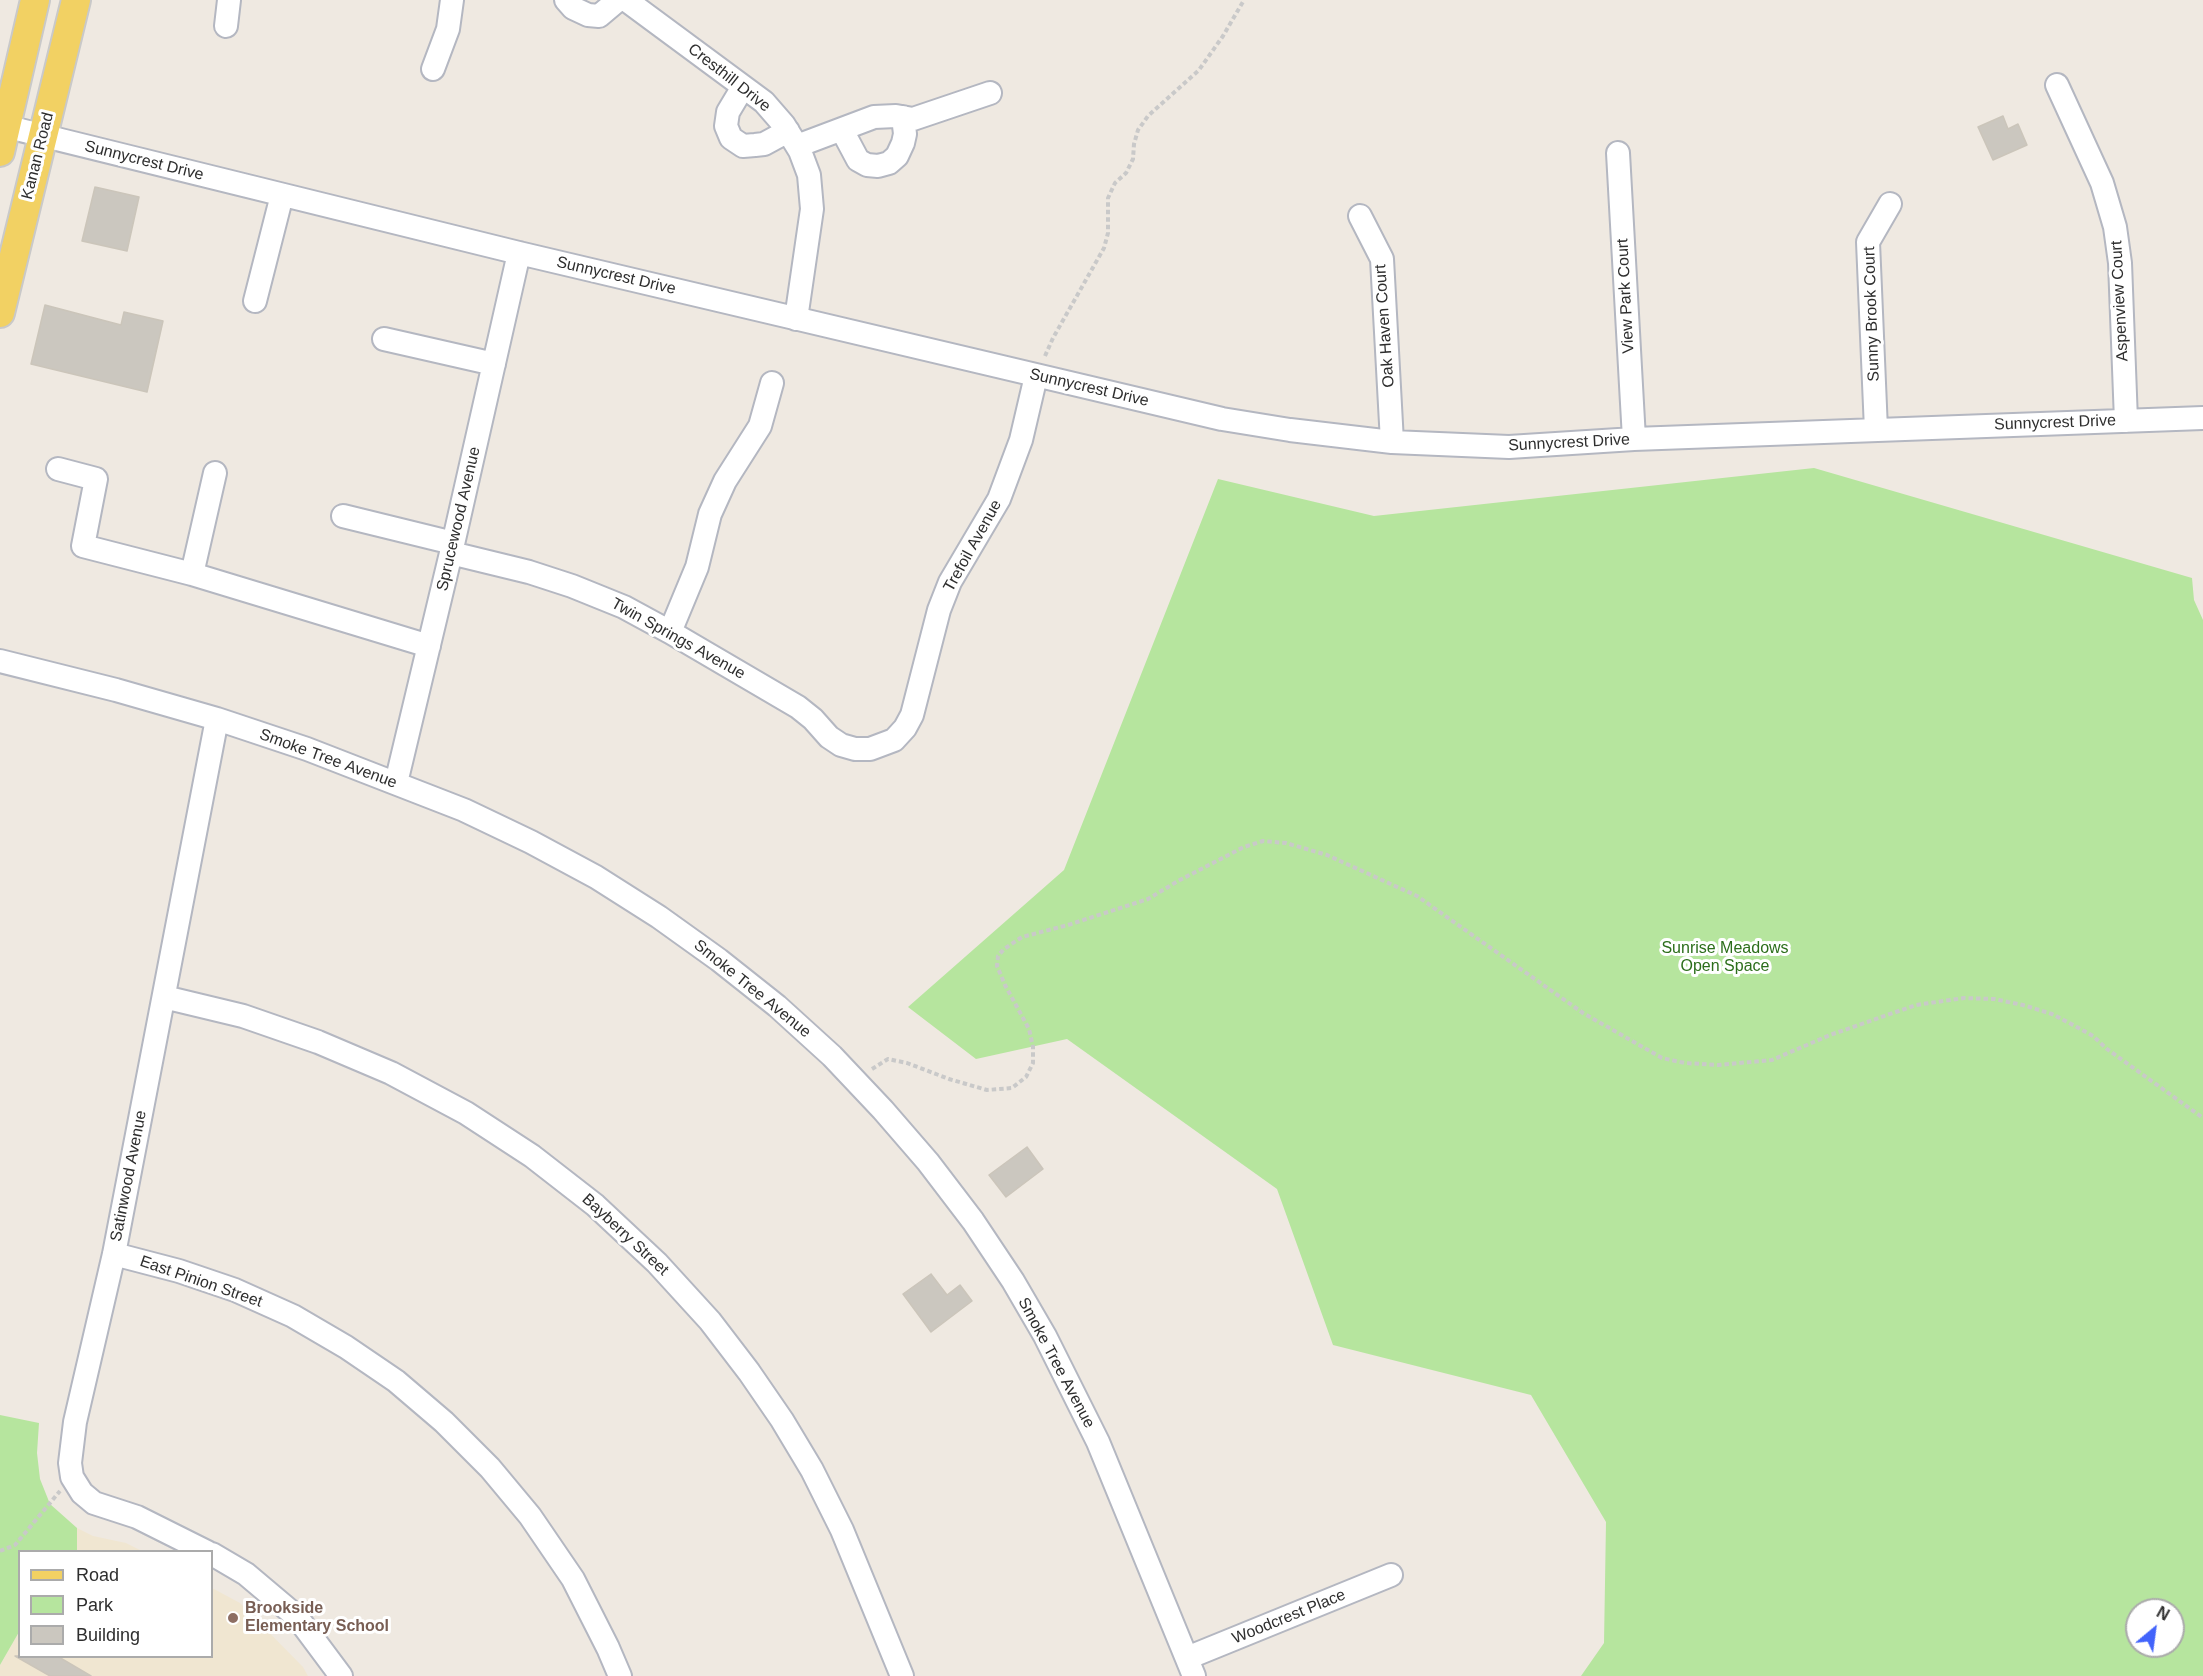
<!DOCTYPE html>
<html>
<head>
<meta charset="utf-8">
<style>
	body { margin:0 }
	#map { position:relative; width:2203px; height:1676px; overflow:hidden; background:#efe9e1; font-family:Helvetica,sans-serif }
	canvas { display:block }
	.legend { position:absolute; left:18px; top:1550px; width:195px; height:108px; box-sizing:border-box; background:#fff; border:2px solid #ababab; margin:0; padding:8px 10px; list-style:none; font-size:18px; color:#2e2e2e }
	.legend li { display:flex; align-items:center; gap:12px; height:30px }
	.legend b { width:30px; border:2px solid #ababab }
	.north { position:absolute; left:2125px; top:1598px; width:60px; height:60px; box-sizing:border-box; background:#fff; border:2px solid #ababab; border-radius:50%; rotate:29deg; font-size:16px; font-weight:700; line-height:24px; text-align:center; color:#2e2e2e }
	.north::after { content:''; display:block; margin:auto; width:21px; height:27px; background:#4264fb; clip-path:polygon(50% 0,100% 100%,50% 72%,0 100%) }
</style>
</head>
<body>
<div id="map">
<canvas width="2203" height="1676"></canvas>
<ul class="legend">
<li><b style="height:8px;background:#f2d163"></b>Road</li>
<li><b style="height:16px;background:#b6e59e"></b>Park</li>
<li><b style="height:16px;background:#cbc7bf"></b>Building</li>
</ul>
<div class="north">N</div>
</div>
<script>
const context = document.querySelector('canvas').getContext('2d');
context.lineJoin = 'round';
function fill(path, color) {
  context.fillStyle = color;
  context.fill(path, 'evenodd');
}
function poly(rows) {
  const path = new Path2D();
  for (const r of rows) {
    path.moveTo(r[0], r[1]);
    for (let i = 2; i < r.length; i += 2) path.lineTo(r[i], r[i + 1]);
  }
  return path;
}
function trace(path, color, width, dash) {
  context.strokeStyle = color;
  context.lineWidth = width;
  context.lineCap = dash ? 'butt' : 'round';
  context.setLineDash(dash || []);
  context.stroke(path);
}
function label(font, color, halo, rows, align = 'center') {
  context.font = font + ' Helvetica,sans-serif';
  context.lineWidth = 6;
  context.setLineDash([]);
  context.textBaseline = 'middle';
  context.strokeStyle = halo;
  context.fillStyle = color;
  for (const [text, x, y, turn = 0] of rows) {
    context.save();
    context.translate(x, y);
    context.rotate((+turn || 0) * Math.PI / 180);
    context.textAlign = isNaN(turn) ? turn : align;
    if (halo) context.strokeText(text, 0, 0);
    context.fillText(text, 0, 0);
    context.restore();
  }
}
fill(poly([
	[77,1528,93,1536,126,1543,142,1551,77,1552],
	[212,1588,240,1603,303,1667,308,1676,0,1676,0,1665,19,1632,20,1656,212,1656]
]), '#f0e6d1');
fill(poly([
	[1814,468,2192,578,2194,600,2203,620,2203,1676,1581,1676,1604,1643,1606,1522,1531,1395,1333,1345,1277,1189,1067,1039,976,1059,908,1007,1064,870,1218,479,1374,516],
	[2137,1610,2173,1610,2173,1646,2137,1646],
	[0,1415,39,1423,37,1453,40,1479,50,1504,77,1528,77,1551,20,1552,19,1632,0,1665]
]), '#b6e59e');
const building = poly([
	[2003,116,2008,129,2018,124,2027,145,1993,160,1978,127,2003,116],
	[95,187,139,197,127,251,82,241,95,187],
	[45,305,121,325,124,312,163,321,147,392,31,364,45,305],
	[1027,1147,1043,1169,1006,1197,989,1175,1027,1147],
	[931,1274,947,1295,960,1285,972,1301,931,1332,903,1294,931,1274],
	[15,1656,57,1656,91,1676,50,1676,15,1656]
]);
fill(building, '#cbc7bf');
trace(building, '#cbc5ba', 1.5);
const minor = poly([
	[566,0,573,8,588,15,599,16,618,0],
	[626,0,764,102,784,125,800,151,809,175,812,209,796,319],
	[226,26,229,0],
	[433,69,448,29,452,0],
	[2057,85,2102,183,2115,227,2120,263,2126,421],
	[743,87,728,112,726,126,731,138,743,146,755,145,764,144,788,131],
	[0,125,519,253,1222,419,1290,430,1392,442,1509,447,1634,439,2203,418],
	[842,130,858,160,867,165,878,166,889,163,897,156,903,143,905,134,903,117],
	[797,146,874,117,896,116,913,119,990,93],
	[1618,153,1634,439],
	[1360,216,1382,259,1392,442],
	[255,301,282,195],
	[384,339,494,364],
	[1876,430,1868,242,1890,204],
	[58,469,96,479,83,546,192,574,429,646],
	[343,516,453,543],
	[451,553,529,572,572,586,624,607,670,632,798,707,813,719,829,737,841,745,855,749,870,749,894,740,905,728,912,715,939,610,950,582,999,499,1021,440,1036,376],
	[192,574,215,473],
	[670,632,697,567,710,514,725,481,760,426,772,383],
	[0,661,116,690,217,719,307,749,464,810,531,842,596,877,659,917,719,960,777,1006,832,1056,883,1110,928,1162,973,1221,1013,1281,1045,1336,1098,1442,1194,1676],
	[396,783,451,553,519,253],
	[164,997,243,1016,318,1042,391,1073,466,1113,532,1156,595,1205,657,1263,710,1321,749,1372,782,1420,812,1470,842,1530,902,1676],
	[114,1254,179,1271,235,1290,293,1316,346,1347,396,1381,444,1422,490,1468,530,1516,573,1579,608,1648,620,1676],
	[207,1552,137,1517,94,1503,82,1493,72,1477,70,1463,75,1422,114,1254,217,719],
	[212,1554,246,1574,297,1617,341,1676],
	[1187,1658,1391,1575]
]);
const major = poly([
	[0,152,35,0],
	[0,313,76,0]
]);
trace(minor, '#b4b7c1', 26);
trace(major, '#c9c9c9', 32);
trace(poly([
	[1045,356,1053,338,1104,248,1108,233,1108,198,1115,183,1126,173,1133,159,1134,144,1138,130,1148,116,1199,70,1223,36,1244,0],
	[872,1069,888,1059,907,1063,949,1079,987,1090,1012,1088,1026,1077,1033,1063,1033,1047,1029,1029,1005,985,997,966,998,956,1004,949,1022,937,1068,925,1148,899,1178,881,1244,847,1263,841,1286,843,1327,855,1417,896,1583,1013,1662,1058,1685,1063,1718,1065,1772,1060,1830,1035,1916,1005,1964,998,1994,999,2023,1005,2052,1014,2075,1026,2093,1036,2107,1049,2203,1118],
	[0,1551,15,1545,60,1491]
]), '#c9c9c9', 4, [4.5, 3]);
trace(minor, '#fff', 22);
trace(major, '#f2d163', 28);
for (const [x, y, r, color] of [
	[233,1618,6,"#8d6e63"]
]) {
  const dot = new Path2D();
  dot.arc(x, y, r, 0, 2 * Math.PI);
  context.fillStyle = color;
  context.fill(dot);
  trace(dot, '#fff', 2);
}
label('16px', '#2e2e2e', '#fff', [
	["Cresthill Drive",729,78,38],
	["Kanan Road",38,156,-76],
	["Sunnycrest Drive",144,161,14],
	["Sunnycrest Drive",616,276,13],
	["View Park Court",1626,296,-93],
	["Aspenview Court",2120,301,-93],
	["Sunny Brook Court",1872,314,-92],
	["Oak Haven Court",1385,326,-94],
	["Sunnycrest Drive",1089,388,13],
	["Sunnycrest Drive",2055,423,-2],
	["Sunnycrest Drive",1569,443,-3],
	["Sprucewood Avenue",459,519,-77],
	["Trefoil Avenue",973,546,-61],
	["Twin Springs Avenue",678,639,29],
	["Smoke Tree Avenue",328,759,20],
	["Smoke Tree Avenue",752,989,39],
	["Satinwood Avenue",129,1176,-79],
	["Bayberry Street",625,1235,43],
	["East Pinion Street",201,1282,19],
	["Smoke Tree Avenue",1056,1363,62],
	["Woodcrest Place",1289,1617,-22]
]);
label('16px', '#2c6e1b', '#fff', [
	["Sunrise Meadows",1725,949],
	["Open Space",1725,967]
]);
label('bold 16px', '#785e54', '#fff', [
	["Brookside",245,1609],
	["Elementary School",245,1627]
], 'left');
</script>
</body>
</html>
